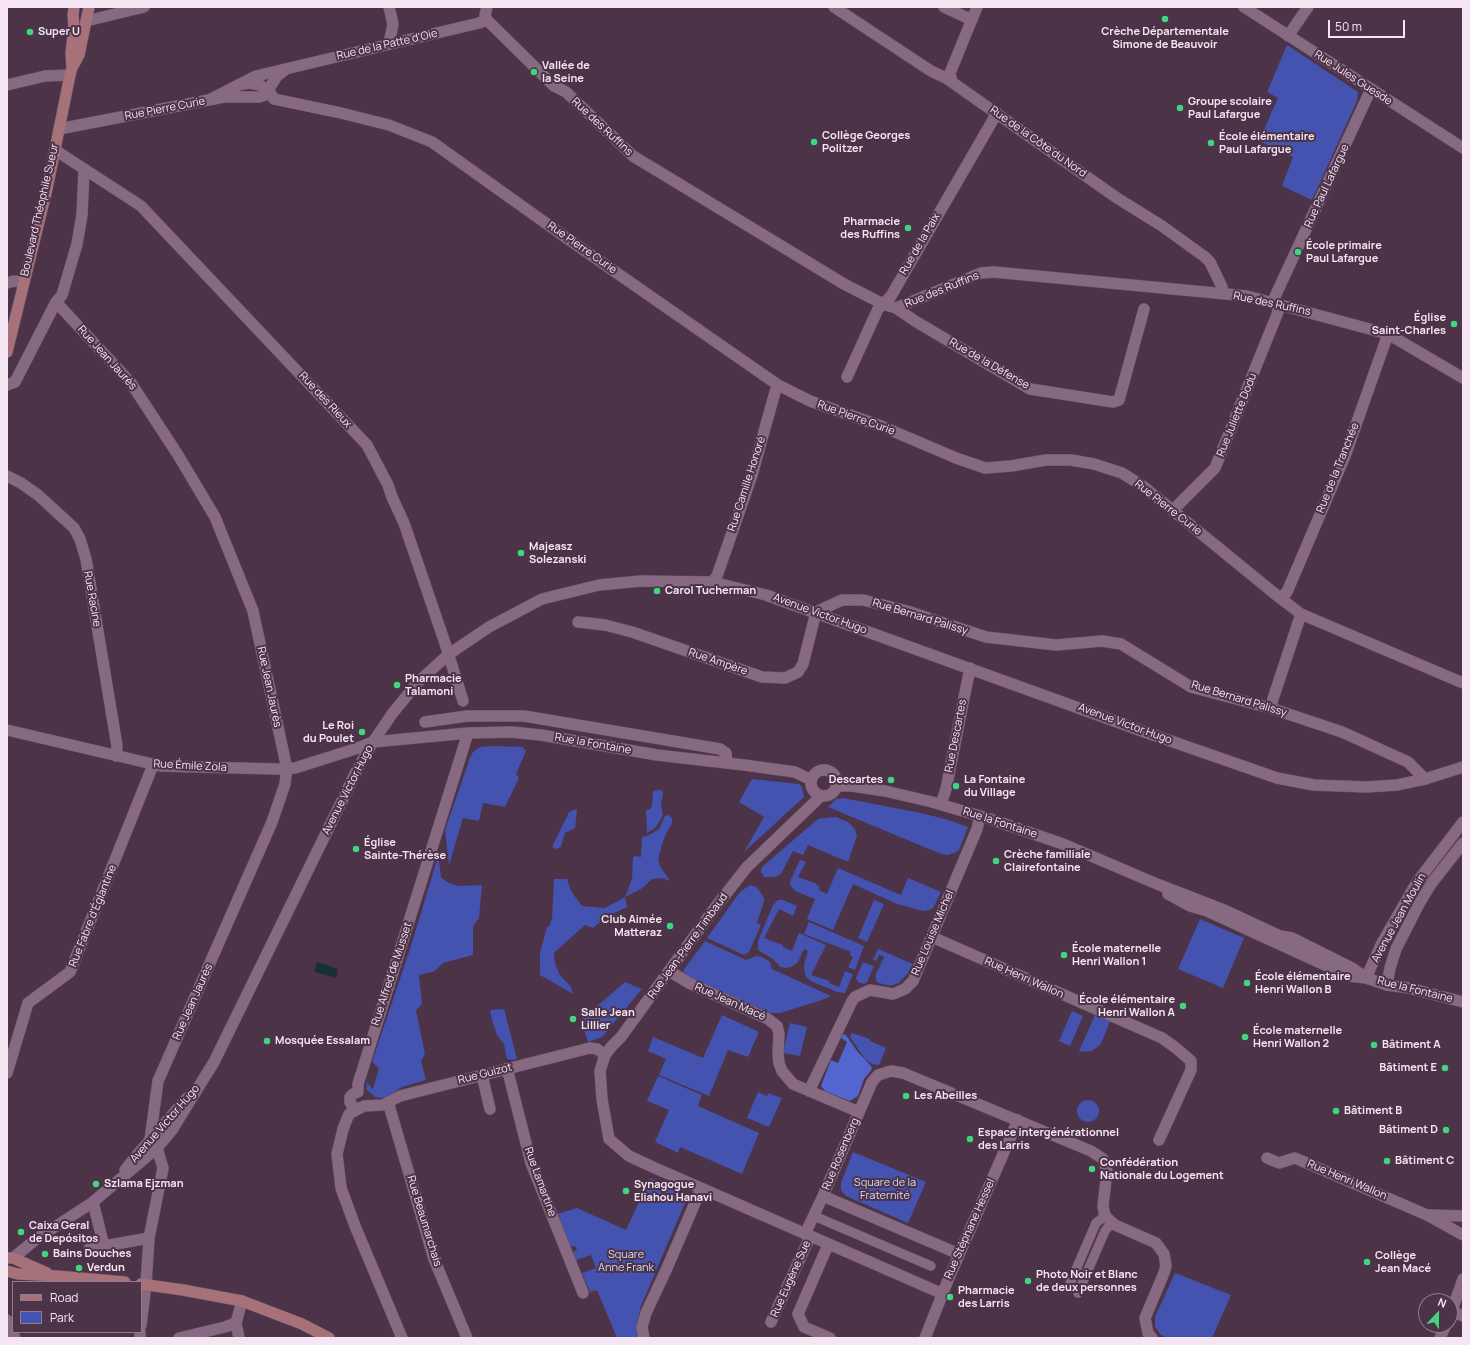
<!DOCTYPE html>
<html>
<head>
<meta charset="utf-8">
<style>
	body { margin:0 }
	#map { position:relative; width:1470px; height:1345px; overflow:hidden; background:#4d3348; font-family:Manrope,sans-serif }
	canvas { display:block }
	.frame { position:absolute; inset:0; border:8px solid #f6e5f3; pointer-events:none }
	.legend { position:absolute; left:12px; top:1281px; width:130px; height:52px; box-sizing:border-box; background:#4d3348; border:1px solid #917a8c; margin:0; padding:5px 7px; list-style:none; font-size:12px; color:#f6e5f3 }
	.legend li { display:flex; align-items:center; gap:8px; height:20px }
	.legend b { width:20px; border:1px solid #917a8c }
	.north { position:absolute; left:1418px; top:1293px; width:40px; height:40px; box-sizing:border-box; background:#4d3348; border:1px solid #917a8c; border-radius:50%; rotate:22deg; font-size:11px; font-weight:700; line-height:16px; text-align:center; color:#f6e5f3 }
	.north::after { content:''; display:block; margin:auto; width:14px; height:18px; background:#3fd77d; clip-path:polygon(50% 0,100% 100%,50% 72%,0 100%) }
	.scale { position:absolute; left:1328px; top:20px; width:77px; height:18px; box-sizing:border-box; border:2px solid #f6e5f3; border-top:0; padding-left:5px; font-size:12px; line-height:14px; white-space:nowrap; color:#f6e5f3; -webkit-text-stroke:3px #4d3348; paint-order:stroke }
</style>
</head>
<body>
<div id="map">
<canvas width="1470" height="1345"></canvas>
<div class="frame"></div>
<ul class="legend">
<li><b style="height:5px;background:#a7717a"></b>Road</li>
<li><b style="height:11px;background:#4353af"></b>Park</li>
</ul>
<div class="north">N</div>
<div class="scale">50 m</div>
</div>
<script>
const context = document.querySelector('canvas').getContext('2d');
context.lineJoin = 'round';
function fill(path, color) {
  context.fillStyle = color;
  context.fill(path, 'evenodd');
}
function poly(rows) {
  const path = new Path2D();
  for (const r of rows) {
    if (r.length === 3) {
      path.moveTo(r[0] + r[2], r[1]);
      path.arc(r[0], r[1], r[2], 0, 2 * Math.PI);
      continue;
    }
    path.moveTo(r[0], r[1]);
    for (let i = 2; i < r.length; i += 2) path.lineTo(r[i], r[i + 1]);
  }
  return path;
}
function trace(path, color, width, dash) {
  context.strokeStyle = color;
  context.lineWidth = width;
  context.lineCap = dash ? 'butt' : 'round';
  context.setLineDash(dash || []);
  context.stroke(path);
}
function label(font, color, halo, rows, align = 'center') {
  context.font = font + ' Manrope,sans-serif';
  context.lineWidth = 4;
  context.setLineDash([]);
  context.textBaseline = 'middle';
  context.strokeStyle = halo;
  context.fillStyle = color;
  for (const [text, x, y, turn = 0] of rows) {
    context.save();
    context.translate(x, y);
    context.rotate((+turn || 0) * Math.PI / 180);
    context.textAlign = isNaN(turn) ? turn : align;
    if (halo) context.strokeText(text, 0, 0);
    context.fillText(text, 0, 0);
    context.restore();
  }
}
fill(poly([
	[1287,45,1358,92,1357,101,1312,200,1282,186,1293,157,1259,141,1278,98,1267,92],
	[493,746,523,747,526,751,516,774,519,778,505,807,483,803,479,821,463,818,449,865,445,830,470,758,473,752,477,749,481,747],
	[752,779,799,784,802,787,804,797,744,852,764,817,739,802],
	[662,790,663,794,661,805,663,815,656,827,647,833,646,810,649,810,652,806,653,791],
	[843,798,921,813,949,820,968,827,959,850,954,853,948,855,941,854,828,807,836,799],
	[577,809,575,828,565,833,561,847,556,849,552,847,569,812],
	[668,815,672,818,672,823,664,838,658,859,660,866,670,881,662,878,652,879,641,889,625,897,627,907,604,918,593,928,585,925,554,953,555,963,559,974,571,987,573,994,540,975,540,953,547,927,549,926,552,919,554,879,567,879,571,891,582,906,605,908,625,897,632,879,633,857,635,856,641,857,642,837,649,835,659,829,665,816],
	[836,817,848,822,855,829,857,836,848,862,808,845,803,855,793,851,781,874,776,877,764,877,761,872,762,867,818,819,824,818],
	[437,860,439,861,441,877,447,882,458,886,482,885,479,918,473,926,473,955,443,963,435,971,419,975,422,1004,416,1010,425,1054,421,1061,426,1080,402,1087,388,1096,380,1098,375,1097,367,1090,366,1082,373,1089,379,1068,372,1062,411,946],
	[800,860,806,862,798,877,817,884,816,885,820,887,819,890,827,894,838,868,901,895,908,878,941,892,933,908,929,910,923,911,897,904,853,884,833,930,807,919,815,899,795,891,790,885,791,879],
	[750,885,756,887,759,890,764,898,764,901,757,923,761,925,749,952,744,955,707,938,740,892],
	[778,900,783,900,797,906,793,916,779,909,764,938,783,945,783,947,792,951,799,933,826,945,811,975,830,981,829,983,839,987,845,971,853,974,845,993,837,992,813,982,807,978,805,974,804,964,808,951,804,949,798,962,791,967,786,968,780,967,773,959,758,950,758,941,773,905],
	[874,900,884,904,867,942,858,938],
	[1200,919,1244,938,1223,988,1178,969],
	[809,922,864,946,855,970,848,967,853,957,850,955,851,952,804,934],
	[705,941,746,960,756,956,762,957,770,962,772,969,831,996,822,1000,780,1013,769,1013,685,975,683,972,685,968],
	[878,949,913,964,908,973,899,983,890,986,879,983,876,981,876,974,884,957,879,955,876,961,873,960],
	[863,962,874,966,867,982,864,984,858,982,856,978],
	[625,982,642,989,602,1037,588,1042,581,1020],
	[504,1009,517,1059,512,1060,507,1059,504,1044,497,1035,492,1020,490,1010],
	[1072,1011,1083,1016,1070,1046,1059,1041],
	[722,1015,759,1032,748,1057,728,1050,709,1096,659,1075,666,1059,648,1051,653,1037,703,1058],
	[1095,1015,1110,1021,1101,1044,1092,1051,1082,1052,1079,1051],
	[790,1023,807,1027,800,1056,783,1053],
	[852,1033,870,1039,870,1041,886,1048,879,1065,872,1064,865,1059,850,1037],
	[658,1076,702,1095,698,1106,759,1133,742,1174,680,1147,678,1153,655,1142,669,1110,647,1101],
	[758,1092,767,1096,768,1093,782,1098,769,1127,747,1118],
	[1088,1111,11],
	[853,1152,926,1182,908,1223,846,1196,841,1190,841,1183],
	[650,1178,685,1194,687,1198,641,1306,637,1323,638,1338,617,1338,597,1290,590,1292,582,1273,596,1268,591,1255,576,1260,573,1252,577,1250,575,1246,571,1247,557,1214,577,1208,626,1230],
	[1175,1273,1231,1295,1212,1338,1168,1338,1161,1335,1155,1327,1155,1317]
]), '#4353af');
fill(poly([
	[843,1034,846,1035,857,1051,871,1066,872,1069,864,1079,858,1096,850,1101,825,1091,821,1086,831,1060,838,1063,847,1042,841,1038]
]), '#5365cf');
fill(poly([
	[317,962,338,969,336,978,314,972]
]), '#173036');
const pedestrian = poly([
	[814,1216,931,1266],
	[1068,1288,1096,1223,1105,1216],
	[1078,1293,1105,1231,1112,1222]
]);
const minor = poly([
	[487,7,485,15,487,20,554,86,566,92,633,156,844,284,883,304,896,308,981,273,994,272,1247,296,1388,334,1463,378],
	[834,7,931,71,946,78,1117,198,1162,226,1205,257,1210,262,1222,287,1223,294],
	[944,7,972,20],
	[1244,7,1463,148],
	[86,21,144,7],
	[1288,36,1308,7],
	[389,44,393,24,389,7],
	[952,82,950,73,977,7],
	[7,85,45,76,70,75],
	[238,85,249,83,260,85,269,91,274,99,341,113,389,125,432,142,568,239,778,385,810,401,881,426,956,458,985,468,1011,466,1046,460,1071,460,1094,464,1122,473,1144,487,1280,598,1301,614,1463,683],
	[211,99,256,76,479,23,487,20],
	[59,129,224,97,259,97,265,95,277,76,285,70],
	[55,150,141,206,367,445,388,485,392,497,404,523,445,643,463,701],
	[7,283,14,281,23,282],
	[56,302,131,383,178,455,215,517,253,611,287,769,285,784,272,822,158,1081,150,1140,157,1148,163,1168,149,1238,146,1284,141,1325],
	[1272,303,1371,89],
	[896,308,915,321,1030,389,1113,402,1119,400,1144,309],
	[847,377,878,309,891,296,997,113],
	[7,385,15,382,56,302,62,295,77,244,82,215,84,170],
	[7,476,21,483,38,495,74,528,80,539,86,559,117,746,116,756],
	[1172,510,1178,505,1215,468,1278,312,1278,305],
	[712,582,717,576,752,475,775,392,778,385],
	[1280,598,1287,592,1345,456,1388,334],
	[578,622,605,625,632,632,762,677,785,678,798,672,803,664,816,612,842,600,863,600,907,611,986,637,1056,645,1102,641,1121,644,1191,687,1270,708,1342,732,1408,762,1425,779],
	[1270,708,1301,614],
	[425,722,467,716,524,716,720,749,726,753,727,763],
	[7,730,161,766,277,769,295,768,355,749,373,742,468,733,511,732,541,735,657,755,744,765,795,772,811,780],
	[824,783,13],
	[836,786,852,786,885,791,932,802,990,819,1063,844,1157,884,1224,910,1280,936,1292,938,1352,968,1366,978],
	[821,796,747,867,714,909,621,1037,612,1046,605,1055,600,1071,602,1099,609,1139,629,1156,655,1168,943,1294],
	[941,804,946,789,970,668],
	[1168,894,1190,906,1207,911,1349,976,1366,978,1387,985,1409,988,1463,1002],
	[932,937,1162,1038,1176,1048,1191,1061,1191,1070,1159,1140],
	[669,971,689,983,768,1019,777,1026,779,1034,778,1052,779,1063,782,1071,793,1084,859,1112],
	[1366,978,1382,943,1417,882,1463,822],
	[1387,985,1390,968,1396,949,1419,904,1431,884,1463,843],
	[507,1068,531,1163,583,1293],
	[7,1073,28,1003,70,972,153,765],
	[482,1075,490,1109],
	[809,1091,852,1001,855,997,870,990,893,994,905,989,913,981,977,829,980,816],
	[358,1092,358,1084,468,733],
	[388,1102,434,1259,467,1338],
	[357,1108,352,1106,350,1102,350,1097,353,1094,358,1092],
	[1267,1158,1279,1163,1295,1158,1427,1215,1463,1235],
	[823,1196,959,1254],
	[93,1202,104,1246,149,1238],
	[1430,1215,1463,1216],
	[805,1234,823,1196,872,1082,878,1075,891,1071,903,1073,1091,1151,1103,1159,1107,1171,1103,1206,1105,1216,1115,1225,1156,1243,1164,1254,1166,1266,1164,1273,1145,1318,1148,1333,1152,1338],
	[828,1245,798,1314,804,1327,830,1338],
	[89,1249,104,1246],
	[1452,1311,1463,1316],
	[1450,1316,1463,1279],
	[771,1322,810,1237],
	[140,1338,140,1332],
	[179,1338,225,1327,236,1323],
	[239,1338,236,1323,242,1301],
	[402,1338,355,1226,341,1188,337,1154,343,1129,349,1114,364,1106,383,1105,400,1096,590,1048,597,1049,605,1055],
	[644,1338,642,1327,646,1313,667,1268,701,1189],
	[925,1338,948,1280,1018,1120],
	[1440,1338,1446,1325]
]);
const tertiary = poly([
	[125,1170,137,1155,187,1098],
	[13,1258,35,1240,93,1202,157,1148,172,1130,214,1062,358,768,373,742,392,714,418,682,449,654,489,627,542,599,599,585,641,581,712,582,766,595,1142,731,1277,778,1314,785,1367,787,1397,785,1425,779,1463,767],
	[7,1320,15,1338]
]);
const secondary = poly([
	[72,68,71,53,74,28,73,15,74,7],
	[7,352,47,189,70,75,72,68,79,55,89,7],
	[7,1258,13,1258,47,1273],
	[7,1271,18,1274,57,1276,125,1282],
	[141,1284,183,1290,242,1301,302,1324,329,1338]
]);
trace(pedestrian, '#695365', 10);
trace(minor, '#695365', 12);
trace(tertiary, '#695365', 12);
trace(secondary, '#695365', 12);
trace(pedestrian, '#876a82', 9);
trace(minor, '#876a82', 11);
trace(tertiary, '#876a82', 11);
trace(secondary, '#a7717a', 11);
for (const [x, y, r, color] of [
	[1165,19,4,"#3fd77d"],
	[30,32,4,"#3fd77d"],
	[534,72,4,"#3fd77d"],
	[1180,108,4,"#3fd77d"],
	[814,142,4,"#3fd77d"],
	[1211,143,4,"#3fd77d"],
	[908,228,4,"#3fd77d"],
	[1298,252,4,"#3fd77d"],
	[1454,324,4,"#3fd77d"],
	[521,553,4,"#3fd77d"],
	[657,591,4,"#3fd77d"],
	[397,685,4,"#3fd77d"],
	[362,732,4,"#3fd77d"],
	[891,780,4,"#3fd77d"],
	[956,786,4,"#3fd77d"],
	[356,849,4,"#3fd77d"],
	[996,861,4,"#3fd77d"],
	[670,926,4,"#3fd77d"],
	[1064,955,4,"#3fd77d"],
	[1247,983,4,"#3fd77d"],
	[1183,1006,4,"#3fd77d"],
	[573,1019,4,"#3fd77d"],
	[1245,1037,4,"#3fd77d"],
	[267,1041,4,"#3fd77d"],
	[1374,1045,4,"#3fd77d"],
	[1445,1068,4,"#3fd77d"],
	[906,1096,4,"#3fd77d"],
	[1336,1111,4,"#3fd77d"],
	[1446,1130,4,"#3fd77d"],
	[970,1139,4,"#3fd77d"],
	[1387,1161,4,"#3fd77d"],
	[1092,1169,4,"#3fd77d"],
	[96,1184,4,"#3fd77d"],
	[626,1191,4,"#3fd77d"],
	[21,1232,4,"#3fd77d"],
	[45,1254,4,"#3fd77d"],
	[1367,1262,4,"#3fd77d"],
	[79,1268,4,"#3fd77d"],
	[1028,1281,4,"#3fd77d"],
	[950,1297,4,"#3fd77d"]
]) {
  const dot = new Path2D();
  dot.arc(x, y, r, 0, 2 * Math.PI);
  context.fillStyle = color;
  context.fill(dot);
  trace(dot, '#4d3348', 1.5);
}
label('bold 11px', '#f6e5f3', '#4d3348', [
	["Super U",38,32],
	["Crèche Départementale",1165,32,"center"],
	["Simone de Beauvoir",1165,45,"center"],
	["Vallée de",542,66],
	["la Seine",542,79],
	["Groupe scolaire",1188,102],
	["Paul Lafargue",1188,115],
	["Collège Georges",822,136],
	["Politzer",822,149],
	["École élémentaire",1219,137],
	["Paul Lafargue",1219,150],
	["Pharmacie",900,222,"right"],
	["des Ruffins",900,235,"right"],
	["École primaire",1306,246],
	["Paul Lafargue",1306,259],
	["Église",1446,318,"right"],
	["Saint-Charles",1446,331,"right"],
	["Majeasz",529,547],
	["Solezanski",529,560],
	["Carol Tucherman",665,591],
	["Pharmacie",405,679],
	["Talamoni",405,692],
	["Le Roi",354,726,"right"],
	["du Poulet",354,739,"right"],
	["Descartes",883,780,"right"],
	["La Fontaine",964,780],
	["du Village",964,793],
	["Église",364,843],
	["Sainte-Thérèse",364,856],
	["Crèche familiale",1004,855],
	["Clairefontaine",1004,868],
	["Club Aimée",662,920,"right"],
	["Matteraz",662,933,"right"],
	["École maternelle",1072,949],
	["Henri Wallon 1",1072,962],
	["École élémentaire",1255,977],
	["Henri Wallon B",1255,990],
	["École élémentaire",1175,1000,"right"],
	["Henri Wallon A",1175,1013,"right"],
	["Salle Jean",581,1013],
	["Lillier",581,1026],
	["École maternelle",1253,1031],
	["Henri Wallon 2",1253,1044],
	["Mosquée Essalam",275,1041],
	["Bâtiment A",1382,1045],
	["Bâtiment E",1437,1068,"right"],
	["Les Abeilles",914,1096],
	["Bâtiment B",1344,1111],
	["Bâtiment D",1438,1130,"right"],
	["Espace intergénérationnel",978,1133],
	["des Larris",978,1146],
	["Bâtiment C",1395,1161],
	["Confédération",1100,1163],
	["Nationale du Logement",1100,1176],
	["Szlama Ejzman",104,1184],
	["Synagogue",634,1185],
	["Eliahou Hanavi",634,1198],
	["Caixa Geral",29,1226],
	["de Depósitos",29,1239],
	["Bains Douches",53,1254],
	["Collège",1375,1256],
	["Jean Macé",1375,1269],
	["Verdun",87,1268],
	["Photo Noir et Blanc",1036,1275],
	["de deux personnes",1036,1288],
	["Pharmacie",958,1291],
	["des Larris",958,1304]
], 'left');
label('11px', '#f6e5f3', '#4d3348', [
	["Rue de la Patte d'Oie",387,45,-13],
	["Rue Jules Guesde",1353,78,33],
	["Rue Pierre Curie",165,109,-11],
	["Rue des Ruffins",602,127,43],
	["Rue de la Côte du Nord",1038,142,35],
	["Rue Paul Lafargue",1327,186,-65],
	["Boulevard Théophile Sueur",40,210,-77],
	["Rue de la Paix",920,244,-60],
	["Rue Pierre Curie",582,248,35],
	["Rue des Ruffins",942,290,-22],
	["Rue des Ruffins",1272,304,12],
	["Rue Jean Jaurès",107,358,48],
	["Rue de la Défense",989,364,30],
	["Rue des Rieux",325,400,47],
	["Rue Juliette Dodu",1237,415,-68],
	["Rue Pierre Curie",856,418,20],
	["Rue de la Tranchée",1338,468,-68],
	["Rue Camille Honoré",747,484,-72],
	["Rue Pierre Curie",1168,508,38],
	["Rue Racine",92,599,80],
	["Avenue Victor Hugo",820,614,20],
	["Rue Bernard Palissy",920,617,17],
	["Rue Ampère",718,662,19],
	["Rue Jean Jaurès",269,687,78],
	["Rue Bernard Palissy",1239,699,17],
	["Avenue Victor Hugo",1125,724,20],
	["Rue Descartes",956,736,-79],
	["Rue la Fontaine",593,744,10],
	["Rue Émile Zola",190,766,3],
	["Avenue Victor Hugo",348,790,-63],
	["Rue la Fontaine",1000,823,18],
	["Rue Fabre d'Églantine",93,916,-68],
	["Avenue Jean Moulin",1399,918,-61],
	["Rue Louise Michel",933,933,-67],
	["Rue Jean-Pierre Timbaud",688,946,-54],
	["Rue Alfred de Musset",392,974,-72],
	["Rue Henri Wallon",1024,978,24],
	["Rue la Fontaine",1415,990,14],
	["Rue Jean Jaurès",193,1002,-66],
	["Rue Jean Macé",730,1002,24],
	["Rue Guizot",485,1074,-14],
	["Avenue Victor Hugo",165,1124,-49],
	["Rue Rosenberg",841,1154,-67],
	["Rue Henri Wallon",1347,1180,23],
	["Rue Lamartine",540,1182,70],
	["Rue Beaumarchais",424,1221,73],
	["Rue Stéphane Hessel",970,1229,-66],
	["Rue Eugène Sue",791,1279,-66]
]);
label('11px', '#d3dbf7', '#4d3348', [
	["Square de la",885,1183],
	["Fraternité",885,1196],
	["Square",626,1255],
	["Anne Frank",626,1268]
]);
</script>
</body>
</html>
